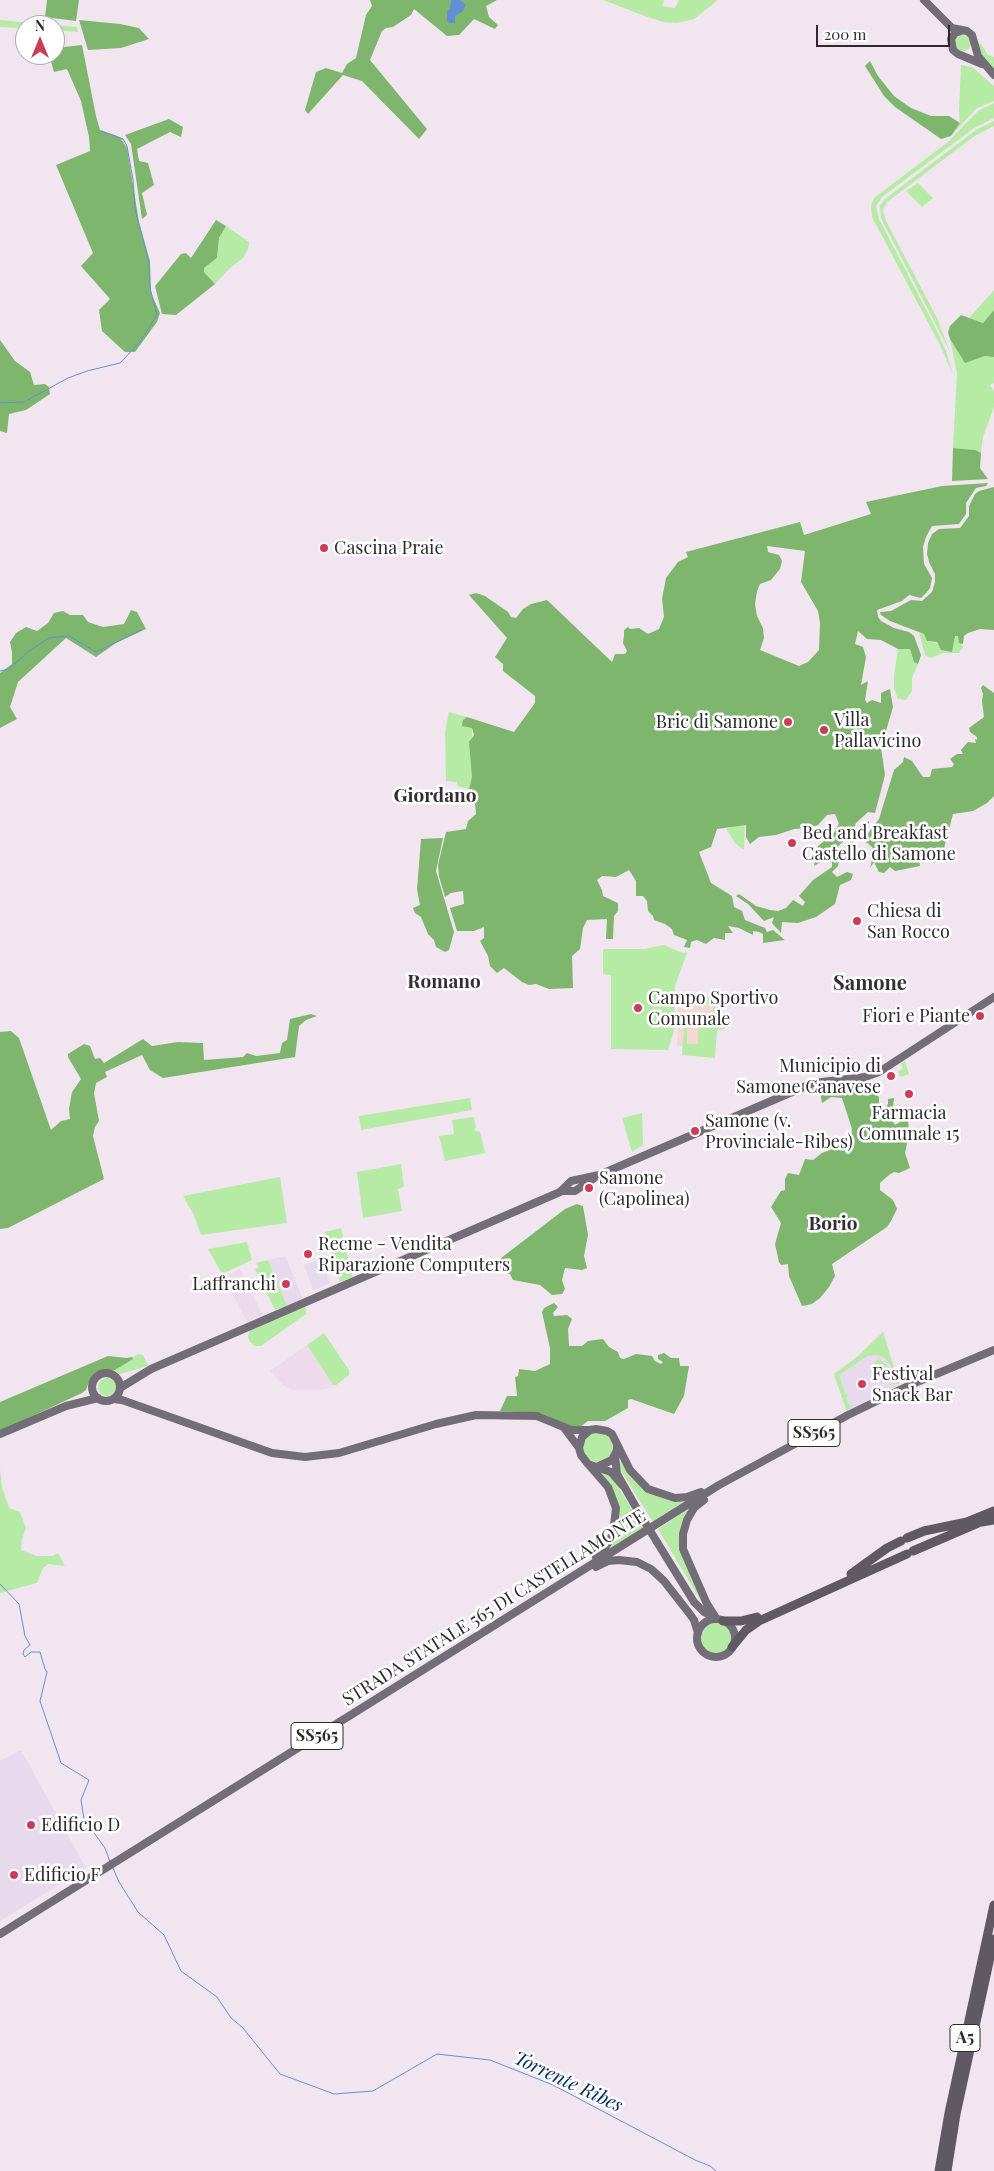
<!DOCTYPE html>
<html>
<head>
<meta charset="utf-8">
<style>
	body { margin:0 }
	#map { position:relative; width:994px; height:2171px; overflow:hidden; background:#f1e5f0; font-family:"Playfair Display",serif }
	canvas { display:block }
	.north { position:absolute; left:15px; top:15px; width:50px; height:50px; box-sizing:border-box; background:#fff; border:1px solid #aba9ab; border-radius:50%; rotate:0deg; font-size:14px; font-weight:700; line-height:20px; text-align:center; color:#2d292d }
	.north::after { content:''; display:block; margin:auto; width:18px; height:22px; background:#cc3c56; clip-path:polygon(50% 0,100% 100%,50% 72%,0 100%) }
	.scale { position:absolute; left:816px; top:25px; width:134px; height:22px; box-sizing:border-box; border:2px solid #2d292d; border-top:0; padding-left:6px; font-size:15px; line-height:18px; white-space:nowrap; color:#2d292d; -webkit-text-stroke:4px #fff; paint-order:stroke }
</style>
</head>
<body>
<div id="map">
<canvas width="994" height="2171"></canvas>
<div class="north">N</div>
<div class="scale">200 m</div>
</div>
<script>
const context = document.querySelector('canvas').getContext('2d');
context.lineJoin = 'round';
function fill(path, color) {
  context.fillStyle = color;
  context.fill(path, 'evenodd');
}
function poly(rows) {
  const path = new Path2D();
  for (const r of rows) {
    if (r.length === 3) {
      path.moveTo(r[0] + r[2], r[1]);
      path.arc(r[0], r[1], r[2], 0, 2 * Math.PI);
      continue;
    }
    path.moveTo(r[0], r[1]);
    for (let i = 2; i < r.length; i += 2) path.lineTo(r[i], r[i + 1]);
  }
  return path;
}
function trace(path, color, width, dash) {
  context.strokeStyle = color;
  context.lineWidth = width;
  context.lineCap = dash ? 'butt' : 'round';
  context.setLineDash(dash || []);
  context.stroke(path);
}
function label(font, color, halo, rows, align = 'center') {
  context.font = font + ' "Playfair Display",serif';
  context.lineWidth = 5;
  context.setLineDash([]);
  context.textBaseline = 'middle';
  context.strokeStyle = halo;
  context.fillStyle = color;
  for (const [text, x, y, turn = 0] of rows) {
    context.save();
    context.translate(x, y);
    context.rotate((+turn || 0) * Math.PI / 180);
    context.textAlign = isNaN(turn) ? turn : align;
    if (halo) context.strokeText(text, 0, 0);
    context.fillText(text, 0, 0);
    context.restore();
  }
}
fill(poly([
	[285,1256,303,1299,287,1306,268,1260],
	[321,1259,330,1283,313,1290,304,1265],
	[883,1332,900,1387,847,1412,834,1374,857,1357],
	[21,1750,86,1868,0,1921,0,1761]
]), '#e8daed');
fill(poly([
	[240,1269,263,1315,247,1322,224,1277],
	[307,1345,333,1385,336,1385,334,1386,322,1390,292,1390,284,1386,270,1371]
]), '#eddaeb');
fill(poly([
	[689,997,720,997,725,1029,717,1030,715,1058,682,1055,682,1046,677,1045,678,1008,687,1008]
]), '#f3d9d4');
fill(poly([
	[603,0,664,0,662,6,675,8,679,0,718,0,694,19,677,23,663,22,645,16],
	[0,20,77,27,78,32,55,30,55,25,25,25,25,28,0,27],
	[963,43,8],
	[977,43,981,44,988,55,994,57,994,72,981,60],
	[961,65,972,67,994,86,994,101,977,108,951,136,960,123,959,111],
	[994,103,994,118,974,128,882,197,876,206,879,219,935,327,946,351,953,375,940,345,872,217,871,206,874,198,948,142,978,111],
	[994,121,994,126,976,135,887,202,883,210,886,221,937,318,950,352,881,218,880,206,885,199,976,130],
	[918,183,933,198,922,207,906,191],
	[226,226,249,242,248,249,243,258,230,268,215,284,204,272,204,268,217,258,219,238],
	[994,290,994,310,983,323,969,318],
	[950,339,965,362,985,356,994,357,994,383,990,385,994,391,994,407,983,437,981,453,975,450,953,448,957,373],
	[919,633,924,634,927,641,952,647,955,636,958,636,963,647,959,653,943,653,931,658,928,657,925,655],
	[898,649,910,649,914,662,918,664,912,678,912,691,906,700,898,699,894,689,894,675],
	[449,712,467,717,463,720,472,728,472,777,469,789,457,786,457,782,446,781,445,732],
	[736,825,745,825,744,850,735,843,726,829],
	[664,945,680,952,685,953,685,951,687,953,675,986,674,1031,668,1050,611,1049,611,975,603,974,603,949,644,949],
	[689,997,720,997,725,1029,717,1030,715,1058,682,1055,684,1029,687,1027,687,1044,698,1044,699,1015,713,1015,713,1004,693,1004,693,999,689,999],
	[905,1061,909,1074,900,1077,898,1071,903,1069,901,1063],
	[470,1098,472,1110,361,1130,359,1116],
	[642,1113,643,1145,632,1152,622,1118],
	[474,1117,476,1127,474,1130,480,1132,485,1153,445,1161,439,1136,454,1134,452,1120],
	[401,1164,404,1187,398,1189,402,1211,363,1218,357,1172],
	[280,1177,287,1223,201,1235,194,1215,183,1196],
	[341,1228,353,1277,340,1282,325,1232],
	[247,1242,252,1260,222,1274,208,1249],
	[268,1260,287,1306,275,1310,255,1269,259,1267,256,1263],
	[304,1307,306,1309,306,1314,261,1346,255,1346,250,1342,248,1337,250,1329],
	[883,1332,899,1384,889,1385,896,1380,891,1366,885,1358,878,1355,867,1356,839,1375,845,1393,848,1396,846,1398,849,1405,853,1404,847,1412,834,1374,857,1357],
	[324,1333,349,1370,349,1375,336,1385,333,1385,307,1345],
	[138,1354,143,1355,148,1366,120,1374,109,1369,115,1370],
	[878,1359,884,1362,889,1368,888,1371,880,1375,875,1362],
	[107,1387,9],
	[598,1447,15],
	[621,1456,631,1477,647,1491,667,1499,689,1499,653,1522,620,1469],
	[0,1469,2,1487,9,1508,20,1512,26,1528,22,1539,21,1550,37,1556,53,1556,58,1553,65,1566,48,1564,43,1568,37,1583,0,1593],
	[599,1471,607,1472,612,1478,644,1528,606,1552,617,1504,612,1488],
	[690,1508,682,1552,704,1606,658,1529],
	[716,1638,15]
]), '#b6eba6');
fill(poly([
	[47,0,79,0,76,21,45,17],
	[370,0,497,0,486,6,489,17,498,25,495,29,474,19,459,35,447,36,414,9,411,15,393,27,386,28,382,31,370,60,427,129,419,139,362,81,343,75,308,114,305,110,316,72,326,68,342,73,347,64,356,58,366,15,372,6],
	[79,20,120,24,139,28,149,39,121,48,88,50],
	[82,45,96,116,100,130,120,137,127,148,139,222,150,261,151,293,160,313,157,322,135,352,125,352,102,331,99,310,110,299,81,266,93,253,56,165,90,151,89,137,81,101,67,69,54,72,51,61,31,60,29,55,55,55,55,48],
	[870,61,878,76,894,96,911,108,931,116,949,116,960,123,951,136,941,139,895,107,884,96,865,66],
	[169,119,183,127,181,137,170,132,137,149,139,161,148,163,154,185,142,193,147,215,142,219,131,144,125,135],
	[216,220,226,226,219,238,217,258,204,268,204,272,215,284,176,315,162,314,155,286,181,254,186,253,191,258],
	[994,310,994,357,985,356,965,363,950,339,948,332,950,326,961,315,983,323],
	[0,340,15,361,30,372,34,385,45,384,49,387,50,394,26,410,9,414,7,433,0,431],
	[953,448,975,450,981,453,980,468,988,479,952,481],
	[988,483,986,486,976,488,966,503,966,514,959,524,932,526,926,537,923,547,924,564,932,578,930,588,926,593,921,598,909,595,902,601,877,610,878,617,881,621,894,628,909,632,914,636,921,655,918,664,914,662,910,649,898,649,881,640,867,639,858,631,855,644,863,647,866,657,861,685,868,681,865,700,867,703,872,700,881,703,881,693,890,689,893,707,881,748,885,775,875,813,868,812,856,823,852,832,827,858,814,866,818,846,834,833,839,824,835,814,827,815,818,825,808,828,794,829,776,835,759,837,750,844,746,837,746,825,717,829,711,847,699,852,711,883,732,896,734,907,742,911,745,920,765,928,767,932,773,930,785,940,763,943,763,934,759,932,753,931,753,935,739,928,728,926,733,933,725,933,725,940,714,938,706,944,697,940,691,942,690,948,684,947,687,940,674,935,672,929,665,924,654,920,653,916,648,911,647,901,643,896,636,896,636,881,629,870,616,877,602,876,597,880,602,890,603,896,618,903,618,911,614,916,613,939,606,939,607,919,587,920,583,928,580,949,572,956,573,988,549,989,536,984,529,985,522,982,504,968,497,973,490,966,488,956,480,941,484,938,484,927,474,931,457,931,450,908,464,904,463,891,451,893,445,897,439,876,438,865,446,832,466,829,468,821,476,814,474,790,469,789,472,777,469,742,474,735,472,728,462,726,463,720,467,717,514,732,535,703,535,696,503,671,503,664,495,657,507,638,469,595,476,593,485,596,508,612,511,617,516,618,523,609,531,604,547,600,612,662,615,654,625,654,627,651,623,643,624,635,624,630,628,627,630,629,639,628,648,634,659,629,664,617,662,599,666,578,678,562,688,557,686,552,800,522,804,535,871,514,866,502,942,486],
	[767,546,805,551,801,582,818,611,820,623,819,650,808,662,799,666,760,650,764,638,763,628,757,616,755,604,757,591,760,584,771,580,780,569,782,561,779,555,768,552],
	[994,487,994,630,980,629,968,633,964,636,963,644,959,643,958,636,955,636,952,652,941,650,937,642,927,641,924,634,890,621,881,615,880,612,891,611,911,600,922,601,932,592,935,582,935,574,929,562,927,554,928,543,932,534,939,529,960,528,969,516,969,506,975,494,979,491],
	[131,610,137,612,146,629,116,643,96,657,66,638,18,682,10,707,17,719,0,728,0,673,12,664,12,652,10,642,16,633,26,627,37,631,48,623,54,613,63,611,70,615,83,615,88,622,103,627,124,624],
	[983,685,994,693,994,796,987,803,973,811,953,814,942,856,934,863,931,860,932,854,925,856,919,860,920,866,895,871,890,867,884,873,879,872,874,862,870,868,874,852,872,847,866,842,866,836,879,819,894,770,903,762,904,757,912,761,923,777,930,777,932,769,952,767,954,764,950,759,957,754,963,754,961,750,968,742,976,743,975,739,977,740,977,737,970,732,969,728,984,717,982,701,983,694,981,688],
	[869,821,869,823,861,831,844,856,839,860,838,866,832,872,837,877,847,872,853,874,851,880,840,885,835,904,816,917,798,923,782,922,781,933,772,923,774,917,764,921,748,904,736,896,739,894,756,906,770,910,778,911,786,908,793,900,803,906,805,902,799,896,813,880,832,867,832,861,857,835,860,826],
	[443,838,436,871,454,932,449,950,445,952,436,947,434,940,428,934,421,917,415,913,413,908,420,905,417,889,421,839],
	[311,1014,317,1016,306,1020,299,1026,295,1057,163,1078,150,1070,142,1055,105,1072,107,1077,96,1083,94,1093,99,1121,95,1127,93,1136,104,1179,8,1228,0,1229,0,1032,11,1031,19,1038,51,1130,61,1121,70,1119,69,1109,72,1092,81,1079,68,1057,68,1054,84,1044,90,1046,95,1059,100,1058,104,1063,143,1039,152,1046,178,1042,203,1043,204,1060,243,1057,247,1053,256,1056,280,1053,282,1043,287,1040,290,1019],
	[853,1080,864,1080,869,1083,869,1088,879,1097,879,1109,885,1109,888,1104,888,1099,894,1098,893,1108,886,1111,895,1125,908,1117,909,1134,905,1153,910,1168,899,1173,894,1172,889,1175,880,1183,880,1190,893,1200,897,1209,891,1221,887,1227,832,1264,835,1276,829,1287,820,1298,812,1304,802,1306,789,1276,788,1264,781,1265,779,1262,775,1244,781,1223,771,1207,781,1191,785,1190,785,1179,788,1173,799,1175,805,1159,813,1160,822,1153,848,1143,851,1140,852,1129,842,1098,831,1097,822,1103,820,1091,813,1091,812,1088,816,1086,848,1083],
	[577,1204,583,1206,588,1235,584,1256,587,1268,582,1270,565,1268,562,1280,565,1289,562,1294,552,1295,540,1285,513,1280,510,1274,495,1269,492,1265,565,1209],
	[554,1303,558,1307,553,1313,554,1316,567,1315,572,1319,568,1329,569,1346,582,1346,588,1341,603,1339,609,1347,618,1352,620,1358,624,1359,636,1354,652,1356,655,1361,661,1364,663,1362,658,1359,658,1355,664,1353,671,1358,679,1358,680,1366,689,1366,684,1396,674,1414,631,1399,628,1400,628,1408,605,1421,588,1421,580,1427,571,1427,541,1413,500,1411,507,1396,517,1396,515,1377,518,1376,519,1369,535,1371,550,1364,550,1348,542,1312,544,1308],
	[108,1356,127,1358,132,1357,133,1359,115,1370,101,1370,95,1373,90,1379,86,1390,82,1393,0,1431,0,1402]
]), '#7fb66e');
fill(poly([
	[451,0,460,0,466,5,463,11,455,16,455,23,449,23,447,21,447,11,450,9]
]), '#6390d5');
trace(poly([
	[0,403,24,402,68,378,87,371,120,363,140,342,157,315,150,288,149,263,135,209,133,180,127,146,123,139,101,131],
	[0,671,9,669,29,651,49,638,69,636,96,652,141,630],
	[0,1584,19,1604,25,1636,30,1645,24,1650,23,1654,25,1657,31,1652,40,1652,45,1669,47,1672,40,1701,61,1763,89,1780,81,1800,84,1819,105,1848,110,1862],
	[113,1868,119,1882,138,1912,164,1935,181,1971,217,1997,231,2018,243,2028,280,2074,334,2094,373,2091,437,2054,490,2060,553,2085,695,2160,710,2166,716,2171]
]), '#6390d5', 1);
trace(poly([
	[924,0,952,28,967,31,972,35,978,56,994,75],
	[961,31,955,33,951,39,953,50,958,54,982,64],
	[561,1191,575,1191,599,1175,620,1166,813,1083,865,1077,879,1072,994,997],
	[106,1387,14],
	[120,1388,151,1369,560,1192,571,1181,599,1175],
	[113,1399,122,1400,272,1453,305,1457,339,1453,436,1424,476,1415,537,1416,571,1430,590,1430],
	[565,1429,579,1448],
	[0,1434,66,1406,98,1398],
	[617,1444,630,1470,648,1489,675,1498,687,1497,701,1492],
	[615,1456,617,1474,641,1516],
	[588,1464,608,1487,616,1508,613,1534,605,1548,596,1557],
	[599,1466,612,1460,617,1450,617,1444,612,1434,607,1431,596,1429,590,1430,582,1437,579,1448,581,1455,588,1464,611,1472,622,1485],
	[704,1500,694,1508,687,1520,683,1534,683,1549,707,1604,716,1618],
	[657,1542,694,1602,704,1612,714,1617],
	[596,1567,608,1561,619,1560,637,1562,651,1569,664,1581,689,1613,694,1620,698,1633],
	[716,1638,19],
	[0,1934,719,1485,848,1415,910,1385,994,1350]
]), '#736d77', 8);
trace(poly([
	[982,1522,994,1520],
	[907,1538,924,1531,967,1522,994,1511],
	[913,1551,978,1523],
	[851,1574,887,1548,901,1541],
	[723,1621,741,1621,757,1617],
	[732,1647,746,1630,759,1621,907,1554],
	[939,2171,949,2113,994,1905],
	[947,2171,956,2114,994,1939]
]), '#605964', 9);
trace(poly([
	[641,1516,657,1542]
]), '#736d77', 8);
for (const [x, y, r, color] of [
	[324,548,5,"#cc3c56"],
	[788,722,5,"#cc3c56"],
	[824,730,5,"#cc3c56"],
	[792,843,5,"#cc3c56"],
	[857,921,5,"#cc3c56"],
	[638,1008,5,"#cc3c56"],
	[980,1016,5,"#cc3c56"],
	[891,1076,5,"#cc3c56"],
	[909,1094,5,"#cc3c56"],
	[695,1131,5,"#cc3c56"],
	[589,1188,5,"#cc3c56"],
	[308,1254,5,"#cc3c56"],
	[286,1284,5,"#cc3c56"],
	[862,1384,5,"#cc3c56"],
	[31,1825,5,"#cc3c56"],
	[14,1875,5,"#cc3c56"]
]) {
  const dot = new Path2D();
  dot.arc(x, y, r, 0, 2 * Math.PI);
  context.fillStyle = color;
  context.fill(dot);
  trace(dot, '#fff', 2);
}
for (const [x, y, w] of [
	[814,1433,52],
	[317,1736,52],
	[965,2038,30]
]) {
  const box = new Path2D();
  box.roundRect(x - w / 2, y - 13.5, w, 27, 4);
  context.fillStyle = '#fff';
  context.fill(box);
  trace(box, '#2d292d', 1);
}
label('bold 16px', '#2d292d', null, [
	["SS565",814,1433],
	["SS565",317,1736],
	["A5",965,2038]
]);
label('18px', '#2d292d', '#fff', [
	["Cascina Praie",334,548],
	["Villa",834,720],
	["Pallavicino",834,741],
	["Bric di Samone",778,722,"right"],
	["Bed and Breakfast",802,833],
	["Castello di Samone",802,854],
	["Chiesa di",867,911],
	["San Rocco",867,932],
	["Campo Sportivo",648,998],
	["Comunale",648,1019],
	["Fiori e Piante",970,1016,"right"],
	["Municipio di",881,1066,"right"],
	["Samone Canavese",881,1087,"right"],
	["Farmacia",909,1113,"center"],
	["Comunale 15",909,1134,"center"],
	["Samone (v.",705,1121],
	["Provinciale-Ribes)",705,1142],
	["Samone",599,1178],
	["(Capolinea)",599,1199],
	["Recme - Vendita",318,1244],
	["Riparazione Computers",318,1265],
	["Laffranchi",276,1284,"right"],
	["Festival",872,1374],
	["Snack Bar",872,1395],
	["Edificio D",41,1825],
	["Edificio F",24,1875]
], 'left');
label('18px', '#2d292d', '#fff', [
	["STRADA STATALE 565 DI CASTELLAMONTE",494,1608,-32]
]);
label('bold 19px', '#362d35', '#fff', [
	["Giordano",435,796],
	["Romano",444,982],
	["Borio",833,1224]
]);
label('italic 19px', '#002966', '#fff', [
	["Torrente Ribes",568,2082,25]
]);
label('bold 20px', '#362d35', '#fff', [
	["Samone",870,984]
]);
</script>
</body>
</html>
